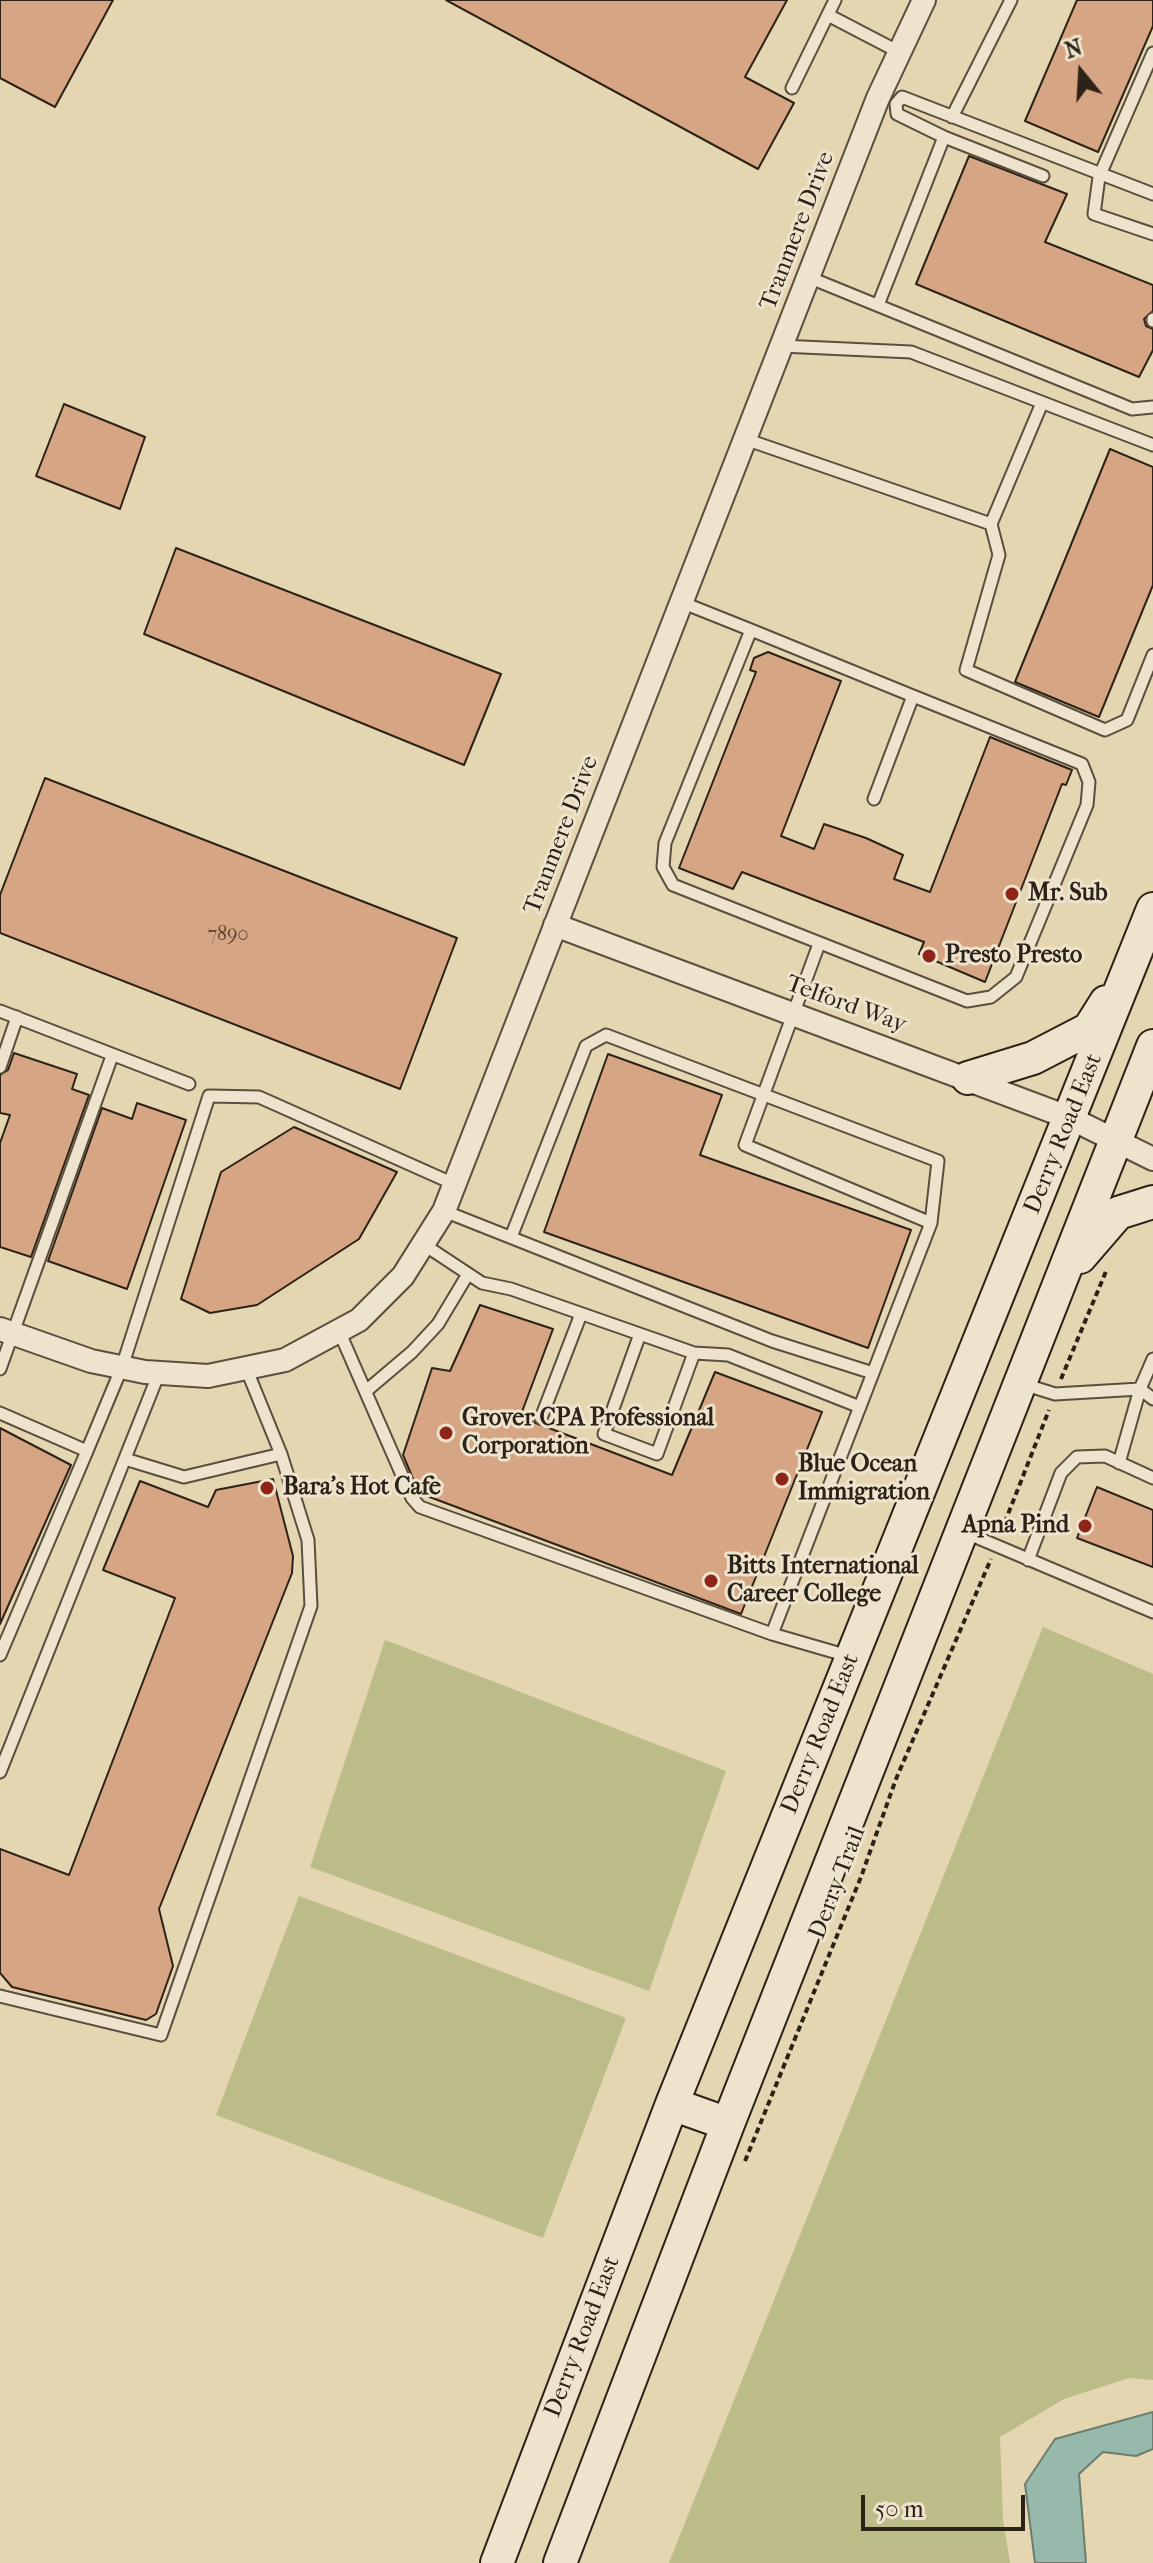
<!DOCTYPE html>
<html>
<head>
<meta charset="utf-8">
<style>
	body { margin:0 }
	#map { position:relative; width:1153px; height:2563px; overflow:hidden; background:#e5d6b2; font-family:"IM FELL French Canon",serif }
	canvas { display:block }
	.north { position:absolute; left:1041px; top:32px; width:80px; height:80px; -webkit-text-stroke:6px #eee4cd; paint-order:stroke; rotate:342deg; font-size:22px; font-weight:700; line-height:32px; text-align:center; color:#2c2217 }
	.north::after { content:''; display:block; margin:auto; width:28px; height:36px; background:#2c2217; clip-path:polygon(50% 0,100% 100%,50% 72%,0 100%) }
	.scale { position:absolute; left:861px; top:2495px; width:164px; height:36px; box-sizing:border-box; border:4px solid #2c2217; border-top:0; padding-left:10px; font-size:24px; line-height:28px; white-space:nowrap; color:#2c2217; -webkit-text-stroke:6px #eee4cd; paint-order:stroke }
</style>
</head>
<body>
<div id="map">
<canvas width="1153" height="2563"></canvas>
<div class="north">N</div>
<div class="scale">50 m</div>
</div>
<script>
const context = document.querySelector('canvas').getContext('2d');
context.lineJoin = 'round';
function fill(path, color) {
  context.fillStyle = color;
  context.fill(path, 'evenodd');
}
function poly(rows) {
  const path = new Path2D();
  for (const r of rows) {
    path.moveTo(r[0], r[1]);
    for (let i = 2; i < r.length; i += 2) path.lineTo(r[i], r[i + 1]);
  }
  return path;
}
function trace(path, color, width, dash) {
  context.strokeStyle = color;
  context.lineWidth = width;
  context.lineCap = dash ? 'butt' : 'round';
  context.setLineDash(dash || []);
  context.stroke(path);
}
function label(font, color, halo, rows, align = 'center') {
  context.font = font + ' "IM FELL French Canon",serif';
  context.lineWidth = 6;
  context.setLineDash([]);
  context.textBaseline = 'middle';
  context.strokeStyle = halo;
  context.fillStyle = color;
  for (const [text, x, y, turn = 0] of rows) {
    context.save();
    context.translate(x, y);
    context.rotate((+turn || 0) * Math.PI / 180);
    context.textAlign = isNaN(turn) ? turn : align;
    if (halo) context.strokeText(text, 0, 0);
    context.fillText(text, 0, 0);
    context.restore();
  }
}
fill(poly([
	[1043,1627,1153,1674,1153,2380,1129,2378,1064,2399,1000,2437,1003,2519,1010,2563,669,2563],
	[385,1640,726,1771,649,1991,310,1867],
	[299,1896,626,2018,543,2238,216,2115]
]), '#bbbc87');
const water = poly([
	[1153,2412,1153,2449,1136,2456,1103,2452,1079,2474,1086,2563,1035,2563,1025,2484,1055,2439,1153,2412]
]);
fill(water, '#96b9ac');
trace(water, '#6c7d70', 2);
const building = poly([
	[0,0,113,0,55,107,0,78,0,0],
	[446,0,787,0,745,77,794,103,758,169,446,0],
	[1077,0,1153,0,1153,26,1098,152,1025,121,1077,0],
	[969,156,1067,194,1045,242,1153,285,1153,311,1144,319,1146,326,1153,329,1153,350,1139,377,916,284,969,156],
	[64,404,145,437,120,509,36,476,64,404],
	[1110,449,1153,467,1153,585,1099,717,1015,682,1110,449],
	[176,548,501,674,464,765,144,634,176,548],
	[768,652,841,681,781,836,814,849,824,824,866,838,903,855,894,879,930,892,990,737,1072,770,1066,785,1062,784,985,982,919,954,924,942,742,872,733,889,679,868,756,672,750,670,754,658,768,652],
	[45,778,457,938,400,1089,0,933,0,895,45,778],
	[14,1053,77,1074,72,1089,89,1095,31,1257,0,1247,0,1143,10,1115,0,1113,0,1075,8,1070,14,1053],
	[608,1054,722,1095,700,1155,911,1230,868,1348,544,1232,608,1054],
	[137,1103,186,1120,127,1289,48,1261,102,1108,132,1119,137,1103],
	[294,1127,397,1172,359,1239,257,1305,210,1313,181,1299,221,1172,294,1127],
	[480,1305,553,1329,520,1417,672,1475,715,1372,822,1412,741,1614,419,1493,403,1455,432,1368,450,1371,480,1305],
	[0,1428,71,1465,0,1624,0,1428],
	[273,1479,293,1556,292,1573,159,1909,173,1966,156,2014,146,2020,12,1987,0,1973,0,1849,69,1875,175,1598,103,1570,140,1481,208,1507,216,1490,273,1479],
	[1097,1487,1153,1510,1153,1567,1077,1538,1097,1487]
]);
fill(building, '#d6a583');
trace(building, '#2c2217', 2);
const lane = poly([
	[828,15,899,52],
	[1153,53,1099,177,1094,214,1153,234],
	[792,88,835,0],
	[952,117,1011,0],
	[944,137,897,114,896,104,902,97,1153,194],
	[808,277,1132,409,1153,407],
	[878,305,944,137,1043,176],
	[1153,319,1153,321],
	[781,346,911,352,1153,445],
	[745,439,991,524,1042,403],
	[991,524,999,555,966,670,1105,730,1127,720,1153,655],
	[681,602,751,630,913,696,1082,764,1089,782,1087,805,1016,977,991,997,967,1001,673,885,663,867,665,843,751,630],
	[874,799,913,696],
	[819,944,745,1145,931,1223,772,1634,848,1656],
	[0,1011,189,1084],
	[0,1067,17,1017],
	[444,1211,772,1341,873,1373],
	[511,1237,586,1046,606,1035,938,1161,931,1223],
	[423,1244,482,1283,511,1289,694,1353,728,1355,860,1407],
	[339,1331,412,1498,420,1507,772,1634],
	[640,1334,604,1434,657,1454,694,1353],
	[1153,1359,1140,1389,1153,1399],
	[0,1369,112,1056],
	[1023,1384,1055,1394,1140,1389,1119,1463],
	[366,1391,412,1352,438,1324,468,1274],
	[0,1413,87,1451,122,1367,209,1096,259,1097,454,1184],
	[541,1418,581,1314],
	[125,1459,184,1477,281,1454],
	[964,1532,1153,1612],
	[1028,1560,1061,1473,1077,1457,1105,1456,1153,1478],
	[0,1655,87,1451],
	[0,1772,159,1373],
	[0,1996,161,2035,311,1606,308,1540,281,1454,246,1368]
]);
const street = poly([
	[555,925,1070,1118,1153,1159],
	[0,1329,91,1361,145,1372,208,1376,285,1360,359,1320,403,1276,444,1211,878,98,924,0]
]);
const secondary = poly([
	[968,1078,1033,1058,1089,1029,1106,1002],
	[1080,1257,1118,1213,1153,1202],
	[672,2104,728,2124],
	[497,2563,672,2104,1153,909],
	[560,2563,728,2124,1153,1046]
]);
trace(lane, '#5a4f3e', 15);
trace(street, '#5a4f3e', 26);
trace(secondary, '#2c2217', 36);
trace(poly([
	[1061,1379,1107,1269],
	[1001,1532,1049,1410],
	[745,2161,861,1877,896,1779,991,1559]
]), '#2c2217', 4, [6, 4]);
trace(lane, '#eee4cd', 11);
trace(street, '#eee4cd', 22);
trace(secondary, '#eee4cd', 32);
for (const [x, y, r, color] of [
	[1012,894,8,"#8f2418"],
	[929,956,8,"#8f2418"],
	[446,1433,8,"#8f2418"],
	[782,1479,8,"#8f2418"],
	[267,1488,8,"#8f2418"],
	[1085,1526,8,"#8f2418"],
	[711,1581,8,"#8f2418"]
]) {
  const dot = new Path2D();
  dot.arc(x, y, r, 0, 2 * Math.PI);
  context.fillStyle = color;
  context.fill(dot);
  trace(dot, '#eee4cd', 3);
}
label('20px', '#564332', null, [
	["7890",228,935]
]);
label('24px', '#2c2217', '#eee4cd', [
	["Tranmere Drive",798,231,-69],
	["Tranmere Drive",562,835,-69],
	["Telford Way",846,1005,20],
	["Derry Road East",1064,1134,-68],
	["Derry Road East",821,1734,-68],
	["Derry Trail",838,1883,-69],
	["Derry Road East",583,2337,-69]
]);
label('bold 24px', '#2c2217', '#eee4cd', [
	["Mr. Sub",1028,894],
	["Presto Presto",945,956],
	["Grover CPA Professional",462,1419],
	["Corporation",462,1447],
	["Blue Ocean",798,1465],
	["Immigration",798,1493],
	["Bara's Hot Cafe",283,1488],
	["Apna Pind",1069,1526,"right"],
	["Bitts International",727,1567],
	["Career College",727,1595]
], 'left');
</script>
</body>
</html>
